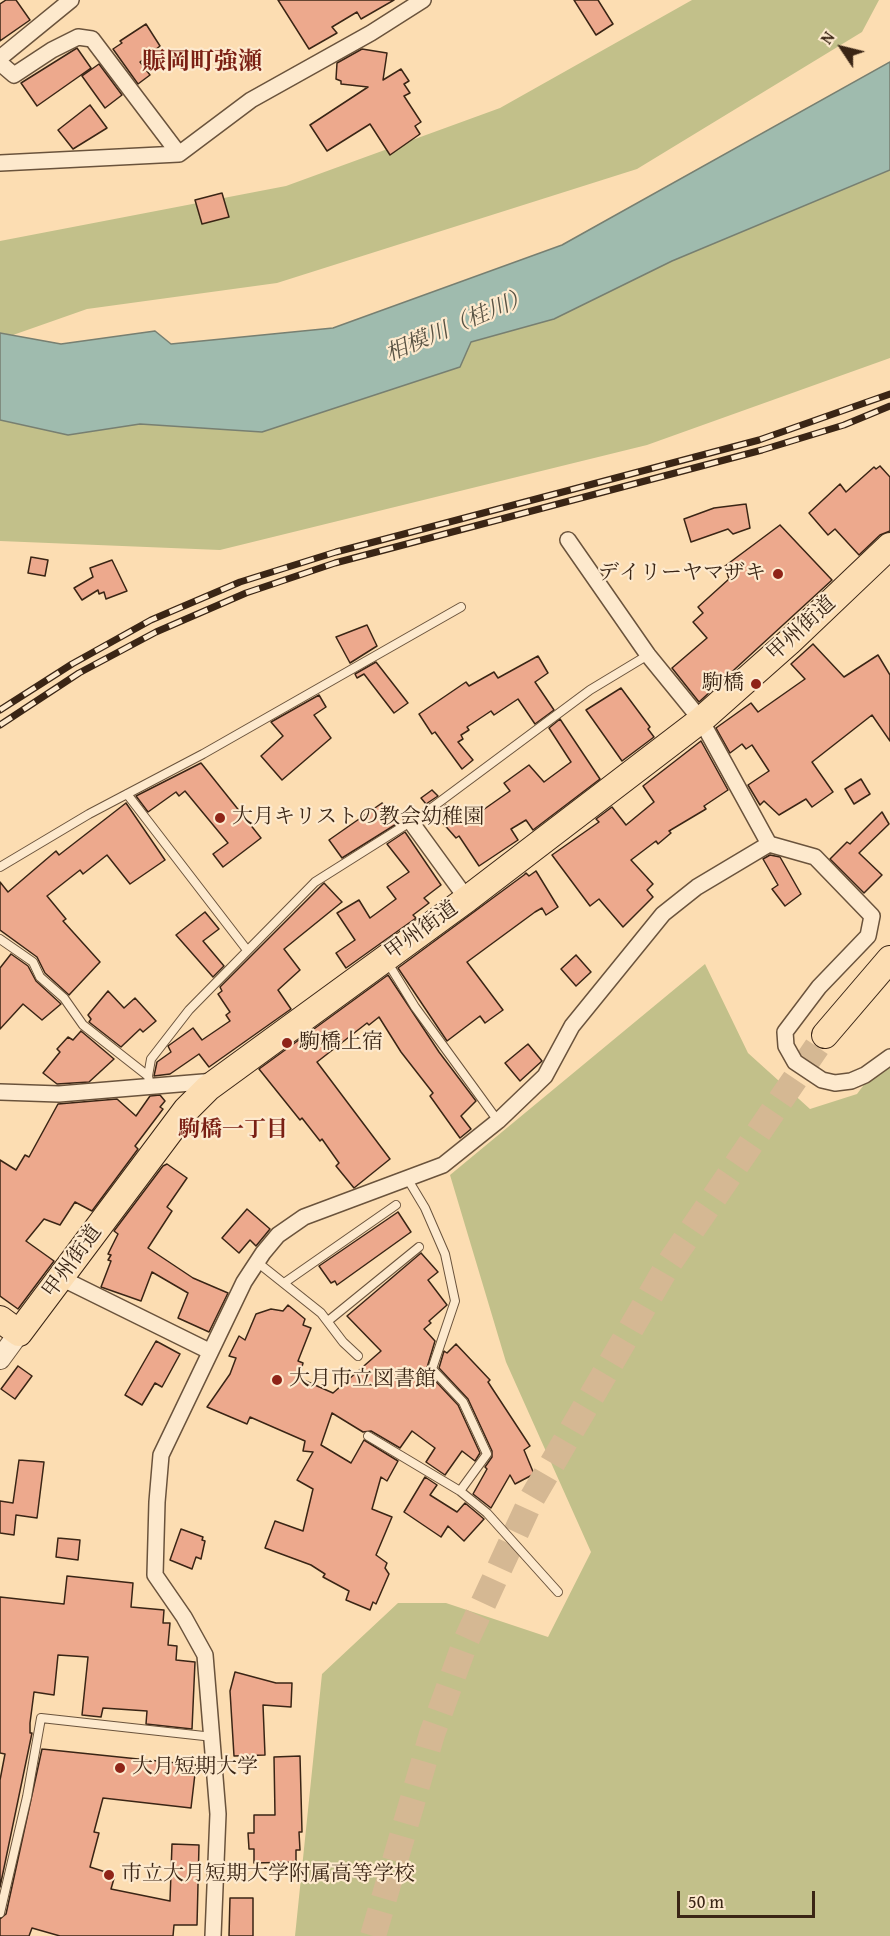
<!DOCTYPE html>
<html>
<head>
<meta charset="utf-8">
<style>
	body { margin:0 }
	#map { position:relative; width:890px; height:1936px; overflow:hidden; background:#fcddb2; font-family:"Gentium Book Plus",serif }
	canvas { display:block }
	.north { position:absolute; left:812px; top:18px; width:60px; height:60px; -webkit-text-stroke:4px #fde9cd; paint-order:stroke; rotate:305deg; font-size:16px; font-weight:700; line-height:24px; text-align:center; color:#3a2515 }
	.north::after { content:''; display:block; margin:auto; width:21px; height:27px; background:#3a2515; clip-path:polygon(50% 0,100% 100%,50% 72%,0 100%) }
	.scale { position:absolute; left:677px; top:1891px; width:138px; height:27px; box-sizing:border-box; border:3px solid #3a2515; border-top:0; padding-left:8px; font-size:18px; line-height:21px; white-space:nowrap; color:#3a2515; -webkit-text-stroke:4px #fde9cd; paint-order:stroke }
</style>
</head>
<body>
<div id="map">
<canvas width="890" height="1936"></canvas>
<div class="north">N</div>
<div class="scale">50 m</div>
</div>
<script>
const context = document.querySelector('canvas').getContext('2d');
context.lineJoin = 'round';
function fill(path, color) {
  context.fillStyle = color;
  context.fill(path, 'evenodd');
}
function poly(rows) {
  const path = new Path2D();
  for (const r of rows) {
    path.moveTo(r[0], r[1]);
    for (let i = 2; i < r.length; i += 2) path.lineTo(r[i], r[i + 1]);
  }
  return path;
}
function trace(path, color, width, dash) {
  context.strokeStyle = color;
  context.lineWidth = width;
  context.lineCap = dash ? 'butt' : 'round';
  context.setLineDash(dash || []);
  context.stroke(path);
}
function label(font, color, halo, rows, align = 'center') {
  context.font = font + ' "Gentium Book Plus","Noto Serif JP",serif';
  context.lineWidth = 4.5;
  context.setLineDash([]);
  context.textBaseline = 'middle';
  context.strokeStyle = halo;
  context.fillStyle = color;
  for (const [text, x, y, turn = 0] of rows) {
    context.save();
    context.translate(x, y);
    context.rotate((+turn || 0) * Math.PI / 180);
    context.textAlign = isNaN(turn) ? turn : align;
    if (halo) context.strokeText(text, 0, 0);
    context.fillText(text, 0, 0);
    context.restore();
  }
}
fill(poly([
	[692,0,879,0,862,32,637,169,277,283,87,309,13,335,0,333,0,241,286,186,500,108],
	[890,170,890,358,647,445,220,550,0,541,0,420,68,435,140,424,262,432,460,367,471,342,554,319,672,261],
	[705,964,748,1053,810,1109,857,1094,890,1050,890,1936,295,1936,322,1674,398,1603,446,1603,548,1637,591,1552,506,1362,450,1175]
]), '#c2c08a');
const water = poly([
	[890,62,890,170,672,261,554,319,471,342,460,367,262,432,140,424,68,435,0,420,0,333,61,344,155,331,171,344,333,328,562,245,890,62]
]);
fill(water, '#9fbbae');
trace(water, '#777f71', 1.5);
const building = poly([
	[6,0,16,0,30,20,0,41,0,4,6,0],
	[278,0,394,0,361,19,357,12,332,27,337,33,309,49,278,0],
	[574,0,598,0,613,24,596,35,574,0],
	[146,24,160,46,140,62,150,75,138,84,113,49,122,43,120,41,146,24],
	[77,48,91,68,37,106,21,83,77,48],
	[362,49,387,53,383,80,401,69,409,81,404,84,410,93,404,96,421,122,415,126,420,134,390,155,370,124,327,151,310,125,368,87,341,84,341,81,336,79,337,63,362,49],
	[99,64,122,95,105,108,82,76,99,64],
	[90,105,107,128,73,149,58,130,90,105],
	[222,193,229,217,202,224,195,200,222,193],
	[880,466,890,477,890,531,880,535,859,555,835,529,828,535,809,513,840,484,846,492,874,467,876,469,880,466],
	[746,504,750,528,733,534,728,529,691,542,684,519,714,508,746,504],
	[780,525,832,580,699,702,672,668,707,638,693,622,703,613,698,607,729,579,725,566,780,525],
	[31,557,48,560,45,576,28,573,31,557],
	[112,560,127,591,106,599,104,592,99,594,98,590,82,600,74,588,93,577,90,568,112,560],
	[367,625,377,646,350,663,336,637,367,625],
	[813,644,844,677,878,655,890,675,890,741,872,715,812,762,833,792,812,807,806,799,779,815,764,801,760,805,748,785,769,771,752,745,746,749,742,744,730,753,716,728,751,703,758,712,805,679,791,664,813,644],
	[538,656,548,673,535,682,554,710,535,724,518,699,494,715,491,711,467,727,469,730,461,735,463,739,458,742,473,760,462,769,435,732,432,734,419,714,466,682,469,686,494,672,498,678,538,656],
	[376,662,408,703,394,713,364,674,357,678,355,674,376,662],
	[621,688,650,727,648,729,654,737,622,761,586,710,621,688],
	[319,695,326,707,314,715,331,738,282,780,261,756,283,736,271,722,319,695],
	[560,719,600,779,533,830,526,820,511,829,518,840,479,866,459,836,456,838,434,813,446,805,463,824,510,791,504,783,529,765,544,782,571,762,549,728,560,719],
	[701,741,728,790,704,806,706,809,669,831,671,833,658,844,656,841,631,860,653,884,647,890,653,897,623,927,599,899,590,906,552,855,599,822,596,819,612,807,626,825,654,802,643,786,701,741],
	[201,763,261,838,223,867,213,854,228,843,185,791,179,796,176,792,148,812,136,796,201,763],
	[861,779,870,794,854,804,845,789,861,779],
	[432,790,438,796,426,804,421,798,432,790],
	[126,803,165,860,130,884,107,855,83,874,80,870,47,896,66,919,63,921,100,962,69,995,45,973,37,957,0,930,0,882,8,892,56,851,59,855,126,803],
	[382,803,398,823,342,858,329,840,382,803],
	[882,812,889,824,859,853,882,875,864,893,830,859,847,842,850,844,882,812],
	[405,832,441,885,424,898,429,903,413,915,416,918,346,968,336,953,355,940,337,913,359,900,370,918,396,899,387,887,409,872,387,844,405,832],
	[770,855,780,857,801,894,785,906,772,889,778,885,763,859,770,855],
	[536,871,558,907,546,915,542,908,535,912,467,962,503,1010,485,1023,480,1016,447,1041,398,968,524,875,526,873,529,876,536,871],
	[324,883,342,902,284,949,300,970,278,990,291,1009,209,1067,199,1054,170,1074,154,1076,157,1062,171,1052,168,1046,193,1028,202,1040,230,1021,226,1015,230,1012,218,994,222,991,220,987,324,883],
	[205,912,219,929,203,941,224,966,213,977,176,935,205,912],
	[11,954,28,966,36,981,61,1004,42,1020,23,1004,0,1029,0,968,11,954],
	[576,955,591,972,576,986,561,969,576,955],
	[388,975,439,1052,476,1101,461,1116,471,1129,460,1138,430,1096,433,1093,401,1052,379,1017,369,1025,367,1023,317,1062,390,1159,354,1188,336,1166,339,1163,322,1139,320,1141,302,1118,300,1120,259,1069,388,975],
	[108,991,124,1008,135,998,156,1021,143,1032,140,1029,121,1047,89,1022,91,1019,88,1015,108,991],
	[81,1031,114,1059,89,1082,57,1084,43,1073,60,1052,57,1049,68,1037,73,1040,81,1031],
	[528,1044,542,1061,520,1081,505,1063,528,1044],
	[160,1095,165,1101,160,1107,163,1109,135,1146,138,1149,92,1211,75,1202,60,1225,44,1219,26,1241,54,1261,18,1309,0,1296,0,1160,16,1170,25,1155,29,1157,58,1104,117,1099,136,1116,150,1096,160,1095],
	[167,1164,187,1178,167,1207,172,1211,148,1248,193,1278,228,1293,209,1332,178,1318,188,1293,152,1272,141,1301,101,1287,111,1261,108,1260,111,1255,108,1254,118,1234,114,1231,163,1166,167,1164],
	[247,1209,270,1229,256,1246,250,1240,239,1253,222,1238,247,1209],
	[398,1212,411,1232,337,1285,335,1281,331,1283,319,1266,398,1212],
	[421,1253,438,1272,428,1280,447,1305,429,1321,431,1323,424,1329,435,1341,426,1371,458,1405,480,1453,475,1461,462,1451,445,1475,426,1462,435,1448,412,1431,400,1448,371,1431,363,1432,332,1413,321,1445,351,1463,364,1440,398,1461,387,1481,381,1477,372,1509,392,1517,376,1555,387,1563,385,1568,389,1574,376,1604,373,1602,370,1610,346,1600,349,1591,323,1577,325,1574,311,1565,265,1548,275,1521,303,1531,313,1489,297,1480,313,1452,303,1451,305,1441,250,1417,247,1424,207,1407,230,1374,236,1358,229,1356,239,1336,245,1340,256,1314,271,1309,283,1311,288,1305,305,1319,303,1325,311,1328,298,1361,303,1363,299,1378,333,1393,381,1351,347,1316,421,1253],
	[156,1341,180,1354,162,1387,155,1383,142,1405,125,1395,156,1341],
	[456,1344,490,1380,488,1382,530,1446,524,1450,534,1474,515,1484,510,1475,491,1508,473,1494,487,1469,485,1467,492,1457,492,1451,468,1399,439,1368,444,1351,447,1353,456,1344],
	[18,1366,32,1376,15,1399,1,1389,18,1366],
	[19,1460,44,1462,37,1518,16,1515,14,1535,0,1533,0,1501,13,1503,19,1460],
	[425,1477,437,1485,430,1495,457,1512,465,1503,484,1519,464,1541,448,1526,441,1537,404,1512,425,1477],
	[181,1529,203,1537,202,1540,205,1541,201,1559,196,1557,192,1569,170,1560,181,1529],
	[58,1538,80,1540,78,1560,56,1557,58,1538],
	[67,1576,133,1583,131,1607,164,1610,163,1623,170,1623,168,1645,177,1646,176,1660,195,1662,192,1729,146,1724,147,1711,103,1708,101,1717,82,1715,88,1657,58,1655,54,1695,34,1692,30,1723,30,1733,32,1733,0,1887,0,1780,5,1754,0,1753,0,1597,64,1604,67,1576],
	[235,1672,276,1683,292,1683,291,1707,263,1705,265,1755,234,1756,230,1691,235,1672],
	[42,1749,196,1765,191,1808,103,1798,94,1832,99,1833,90,1867,115,1875,111,1889,170,1901,172,1844,199,1845,197,1925,174,1925,173,1936,60,1936,32,1928,29,1936,0,1936,0,1919,6,1914,42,1749],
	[300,1756,302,1832,299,1832,300,1850,296,1850,296,1862,254,1863,254,1849,249,1849,248,1833,254,1833,254,1815,275,1815,274,1757,300,1756],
	[230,1898,253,1898,253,1936,229,1936,230,1898]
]);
fill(building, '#eda98d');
trace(building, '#3a2515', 1.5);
trace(poly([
	[373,1936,432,1734,465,1643,531,1500,668,1265,825,1035]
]), '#d5b893', 26, [26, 13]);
const service = poly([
	[127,794,247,950],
	[0,867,89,814,203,754,461,607],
	[0,939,33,962,40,977,64,998,83,1025,148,1076],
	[388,963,415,1007,498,1121],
	[150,1086,148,1076,151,1059,189,1010,315,882,426,812,590,690,648,655],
	[407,1178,425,1208,445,1254,455,1301,432,1369,463,1402,487,1454,460,1491],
	[257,1262,321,1313,343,1342,358,1356],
	[284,1283,396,1205],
	[328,1321,419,1247],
	[368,1436,460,1491,487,1513,558,1592],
	[0,1913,27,1797,41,1718,213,1737]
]);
const minor = poly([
	[0,58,71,0],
	[0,63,14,75,52,50,78,37,92,39,179,154],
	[0,163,179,154,251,100,371,33,423,0],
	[568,540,648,655,701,720,769,844],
	[411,822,467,899],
	[0,1092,59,1094,215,1081],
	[61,1278,209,1351],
	[213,1936,218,1814,205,1655,184,1617,155,1575,157,1502,161,1455,244,1282,263,1253,278,1235,304,1217,443,1165,498,1121,545,1076,572,1026,663,914,697,887,769,844,815,857,872,916,868,936,819,987,785,1032,786,1046,795,1062,822,1080,835,1083,851,1081,865,1075,890,1057]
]);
const tertiary = poly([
	[0,1359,19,1333]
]);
const trunk = poly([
	[825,1035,890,959],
	[0,1319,19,1333,186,1110,208,1088,467,899,701,720,789,642,890,546]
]);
trace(service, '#6a533c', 10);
trace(minor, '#6a533c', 18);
trace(tertiary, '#6a533c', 22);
trace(trunk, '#3a2515', 28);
trace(service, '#fde9cd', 8);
trace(minor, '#fde9cd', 15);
trace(tertiary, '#fde9cd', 20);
trace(trunk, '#fcddb2', 26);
const rail = poly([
	[0,710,72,664,151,620,240,582,336,552,759,440,890,394],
	[0,725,79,673,156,632,246,593,335,563,762,450,844,425,890,406]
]);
trace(rail, '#3a2515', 7);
trace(rail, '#fde9cd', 4.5, [14]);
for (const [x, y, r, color] of [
	[778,574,6,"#8f2418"],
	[756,684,6,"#8f2418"],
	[220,818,6,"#8f2418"],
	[287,1043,6,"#8f2418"],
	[277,1380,6,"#8f2418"],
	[120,1768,6,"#8f2418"],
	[109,1875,6,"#8f2418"]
]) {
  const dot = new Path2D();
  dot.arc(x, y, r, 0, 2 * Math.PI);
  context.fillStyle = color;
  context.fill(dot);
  trace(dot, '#fde9cd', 2);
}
label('21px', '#3a2515', '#fde9cd', [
	["デイリーヤマザキ",766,574,"right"],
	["駒橋",744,684,"right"],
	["大月キリストの教会幼稚園",232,818],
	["駒橋上宿",299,1043],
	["大月市立図書館",289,1380],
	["大月短期大学",132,1768],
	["市立大月短期大学附属高等学校",121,1875]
], 'left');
label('21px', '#3a2515', '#fde9cd', [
	["甲州街道",802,629,-43],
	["甲州街道",422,931,-36],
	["甲州街道",73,1262,-54]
]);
label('italic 22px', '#585243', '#fde9cd', [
	["相模川（桂川）",458,326,-23]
]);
label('bold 22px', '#7a1f14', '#fde9cd', [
	["駒橋一丁目",233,1130]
]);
label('bold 24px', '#7a1f14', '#fde9cd', [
	["賑岡町強瀬",202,63]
]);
</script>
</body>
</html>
